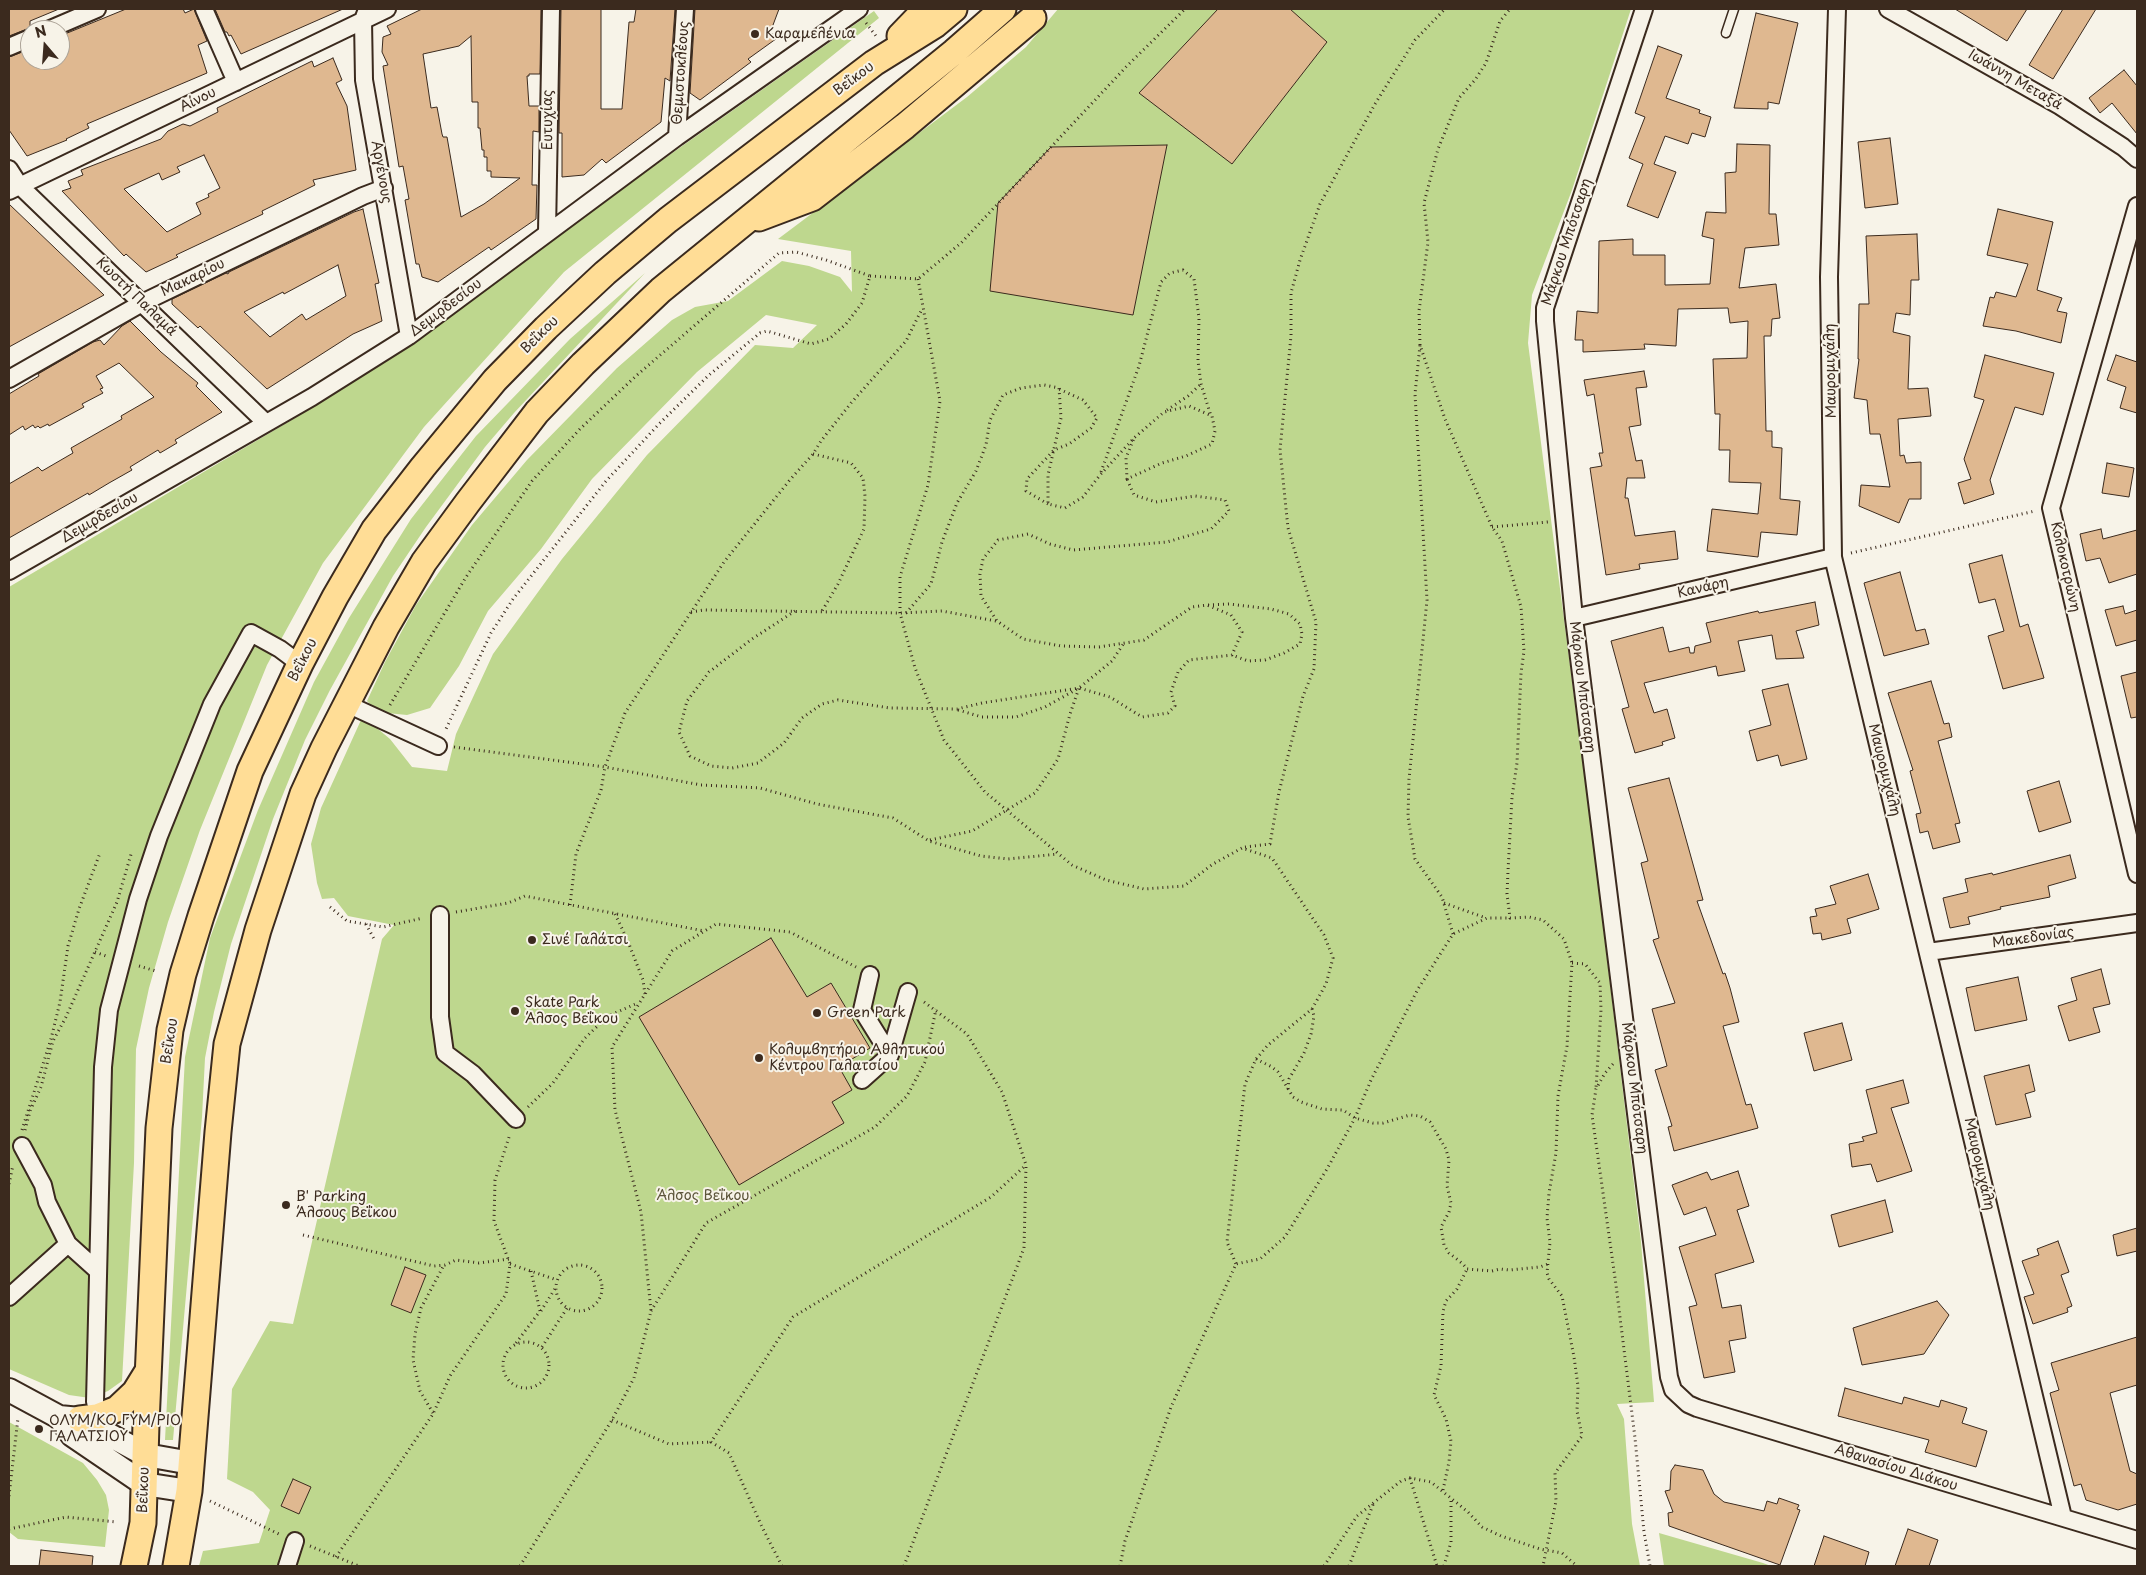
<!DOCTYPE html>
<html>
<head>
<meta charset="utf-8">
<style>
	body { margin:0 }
	#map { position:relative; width:2146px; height:1575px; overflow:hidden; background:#f7f3e8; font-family:"Playpen Sans",sans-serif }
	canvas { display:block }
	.frame { position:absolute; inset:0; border:10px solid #3b2a1e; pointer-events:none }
	.north { position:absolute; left:20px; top:20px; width:50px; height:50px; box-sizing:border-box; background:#f7f3e8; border:1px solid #aca397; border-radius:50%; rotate:342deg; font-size:14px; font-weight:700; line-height:20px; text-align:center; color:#3b2a1e }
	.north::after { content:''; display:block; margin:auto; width:18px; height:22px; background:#3b2a1e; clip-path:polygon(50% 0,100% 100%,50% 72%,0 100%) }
</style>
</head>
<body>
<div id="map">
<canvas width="2146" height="1575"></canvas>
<div class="frame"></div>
<div class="north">N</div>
</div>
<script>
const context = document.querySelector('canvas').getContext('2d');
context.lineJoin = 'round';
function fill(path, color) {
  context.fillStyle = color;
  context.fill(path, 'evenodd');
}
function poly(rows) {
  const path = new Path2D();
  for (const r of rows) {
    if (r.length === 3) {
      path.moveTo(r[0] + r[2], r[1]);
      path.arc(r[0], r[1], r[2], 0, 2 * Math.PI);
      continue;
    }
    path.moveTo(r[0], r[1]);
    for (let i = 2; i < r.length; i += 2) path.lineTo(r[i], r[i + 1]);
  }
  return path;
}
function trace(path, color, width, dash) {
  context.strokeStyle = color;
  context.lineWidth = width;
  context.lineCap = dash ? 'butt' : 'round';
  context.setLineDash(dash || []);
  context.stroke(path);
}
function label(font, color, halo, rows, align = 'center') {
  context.font = font + ' "Playpen Sans",sans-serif';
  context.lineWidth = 4;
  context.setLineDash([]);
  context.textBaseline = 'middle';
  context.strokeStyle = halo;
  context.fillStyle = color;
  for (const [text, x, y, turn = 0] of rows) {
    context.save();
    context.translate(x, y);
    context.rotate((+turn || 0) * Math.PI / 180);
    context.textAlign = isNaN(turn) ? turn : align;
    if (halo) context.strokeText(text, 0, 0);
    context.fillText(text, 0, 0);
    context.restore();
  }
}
fill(poly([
	[1058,9,1631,9,1572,190,1532,295,1528,343,1593,842,1641,1242,1654,1402,1617,1404,1624,1419,1632,1524,1640,1566,199,1566,203,1551,259,1543,270,1510,253,1492,227,1479,232,1389,270,1321,293,1324,382,939,394,925,348,916,334,898,322,899,317,883,311,844,321,808,361,720,372,724,390,739,412,767,447,771,456,734,493,654,562,559,647,455,755,345,793,348,817,325,766,315,697,372,592,479,541,549,488,611,459,666,430,708,407,715,377,712,367,701,385,662,416,605,472,525,527,460,617,368,672,320,695,307,728,301,782,261,809,266,840,277,852,292,851,251,778,239,967,97,1026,47],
	[874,11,879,18,564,272,424,427,323,563,267,665,200,830,168,922,149,988,136,1049,134,1163,122,1381,108,1391,90,1398,69,1395,9,1369,9,587,300,415],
	[645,273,514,413,485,447,426,527,393,576,330,690,305,740,273,819,231,944,214,1012,205,1058,202,1117,173,1440,165,1440,185,1057,210,938,258,810,314,682,349,618,411,519,476,436,570,339],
	[9,1422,83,1463,97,1480,106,1495,109,1510,105,1547,18,1539,9,1532],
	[1659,1533,1763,1563,1771,1566,1664,1566]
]), '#bed78e');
const building = poly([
	[9,9,59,9,30,21,30,28,9,36,9,9],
	[126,9,183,9,185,13,194,9,207,41,198,45,207,73,87,124,89,128,66,139,67,140,27,156,9,130,9,57,30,49,30,60,60,60,60,36,126,9],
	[215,9,343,9,241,54,231,35,229,36,227,32,225,32,215,9],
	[422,9,541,9,540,74,529,74,529,76,527,76,529,106,539,106,539,132,533,131,532,185,537,185,536,219,491,250,489,247,438,282,422,277,419,264,416,264,405,200,409,199,403,166,399,167,383,66,388,65,382,52,383,37,391,34,387,26,422,9],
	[471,36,472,102,478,102,478,128,480,128,482,150,484,150,484,157,487,157,487,171,491,171,491,177,520,178,484,204,461,217,447,137,443,137,442,134,437,107,431,108,423,54,459,46,471,36],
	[561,9,601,9,601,109,622,109,629,22,634,22,636,9,675,9,670,81,665,78,661,122,606,163,602,159,584,175,562,177,562,133,559,133,561,9],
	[695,9,779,9,770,33,780,36,748,59,751,62,700,100,690,93,695,9],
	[1218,9,1290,9,1327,42,1232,164,1139,93,1218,9],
	[1955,9,2027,9,2007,41,1955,9],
	[2063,9,2096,9,2053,79,2029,65,2063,9],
	[1756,13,1798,23,1779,104,1768,102,1768,109,1734,108,1756,13],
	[1658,46,1682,55,1666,98,1700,110,1699,113,1711,117,1705,137,1692,133,1688,144,1665,136,1654,164,1676,172,1658,218,1627,206,1643,164,1629,158,1645,117,1635,113,1658,46],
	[333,58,342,80,336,83,347,106,356,170,313,180,315,185,262,211,263,214,176,255,178,257,146,272,126,254,124,256,62,191,71,188,68,181,83,175,81,170,161,139,168,131,183,124,190,126,218,112,217,108,312,61,314,67,333,58],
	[204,155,220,188,208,194,209,197,196,203,201,214,167,232,124,189,159,173,162,180,180,172,177,167,204,155],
	[2124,70,2137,86,2137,134,2112,103,2100,113,2089,98,2124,70],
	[1890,138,1898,204,1865,208,1858,142,1890,138],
	[1737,144,1770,145,1769,214,1776,214,1779,245,1745,248,1739,288,1776,284,1780,318,1772,319,1771,336,1764,336,1766,431,1772,431,1772,447,1782,448,1780,499,1800,501,1797,535,1761,532,1758,557,1707,551,1712,509,1758,514,1761,483,1729,482,1730,450,1719,450,1720,414,1715,414,1713,359,1747,358,1748,321,1730,323,1728,308,1678,309,1676,346,1644,344,1645,349,1583,352,1583,340,1575,340,1577,311,1598,313,1599,241,1633,239,1633,255,1665,255,1665,285,1710,284,1714,239,1702,236,1706,212,1726,213,1725,173,1736,172,1737,144],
	[1167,145,1133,315,990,291,998,203,1051,147,1167,145],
	[9,204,104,295,9,347,9,204],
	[363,209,379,283,375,284,382,321,353,334,267,389,200,326,198,328,172,304,172,299,226,273,228,274,229,272,354,212,363,209],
	[338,265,346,296,306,320,302,314,270,337,244,312,283,292,284,294,338,265],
	[1998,209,2053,222,2037,290,2062,298,2057,311,2067,313,2061,343,2016,331,1983,326,1990,297,1994,298,1996,292,2016,297,2028,264,1987,255,1998,209],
	[1917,234,1919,280,1911,280,1910,315,1896,313,1893,332,1910,336,1908,389,1928,388,1931,416,1898,419,1900,456,1904,455,1906,463,1921,462,1921,499,1909,499,1899,523,1859,506,1861,485,1890,487,1880,434,1870,434,1867,400,1854,398,1859,359,1858,359,1859,304,1869,304,1866,236,1917,234],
	[130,321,161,352,198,383,196,386,222,412,175,440,177,443,160,453,158,450,130,467,132,470,109,483,89,495,88,493,9,538,9,484,38,467,42,471,73,453,71,448,122,419,121,416,154,397,119,363,96,376,103,388,100,389,103,393,82,404,84,407,49,426,48,424,40,428,38,426,35,428,33,425,25,430,23,426,9,435,9,394,39,376,38,374,93,342,100,340,104,345,122,326,130,321],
	[1985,355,2054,373,2043,415,2015,407,1990,480,1994,494,1964,504,1958,483,1971,479,1964,459,1984,400,1974,397,1985,355],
	[2116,355,2137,362,2137,413,2120,408,2126,387,2107,380,2116,355],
	[1644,371,1647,387,1636,388,1641,425,1629,427,1636,461,1642,460,1645,478,1627,478,1625,498,1628,498,1635,536,1675,531,1678,559,1639,564,1640,569,1606,575,1590,468,1602,466,1599,453,1603,453,1594,394,1587,396,1584,380,1644,371],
	[2107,463,2134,468,2129,497,2102,493,2107,463],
	[2101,529,2103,539,2137,530,2137,574,2109,583,2100,558,2086,561,2080,534,2101,529],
	[2002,555,2020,627,2028,624,2044,678,2003,689,1988,636,2004,631,1995,599,1979,603,1969,564,2002,555],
	[1900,572,1916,631,1925,629,1929,644,1884,656,1864,583,1900,572],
	[1815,602,1819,625,1796,631,1804,658,1776,659,1772,635,1738,641,1745,671,1718,676,1716,666,1644,683,1654,713,1667,709,1675,738,1662,742,1663,745,1635,753,1622,709,1629,707,1611,641,1663,627,1669,652,1689,647,1690,653,1694,653,1695,646,1711,642,1706,623,1758,611,1759,613,1815,602],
	[2123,606,2125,614,2137,610,2137,640,2116,646,2105,610,2123,606],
	[2137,672,2137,717,2131,718,2121,676,2137,672],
	[1931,681,1944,724,1949,723,1952,737,1938,741,1960,823,1955,824,1960,842,1933,849,1928,831,1920,833,1916,814,1921,813,1910,771,1913,770,1888,693,1931,681],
	[1788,684,1807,759,1781,766,1778,755,1757,761,1749,731,1771,725,1762,690,1788,684],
	[1669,778,1703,900,1697,901,1723,974,1725,973,1730,988,1739,1022,1723,1026,1746,1105,1751,1104,1758,1128,1674,1151,1668,1127,1672,1126,1655,1070,1667,1066,1652,1009,1675,1003,1653,940,1659,938,1641,863,1648,861,1628,788,1669,778],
	[2059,781,2071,822,2039,832,2027,791,2059,781],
	[2070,855,2076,878,2048,886,2050,897,2000,907,2001,909,1968,917,1970,924,1950,928,1943,898,1968,892,1965,879,1992,873,1993,875,2070,855],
	[1868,874,1879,909,1847,919,1851,933,1822,940,1821,933,1813,934,1810,917,1817,916,1815,909,1836,904,1830,886,1868,874],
	[771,938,807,997,831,983,870,1048,839,1067,852,1090,832,1102,844,1123,739,1185,639,1017,771,938],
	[2101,969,2110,1004,2093,1008,2100,1032,2069,1041,2058,1006,2077,1000,2071,978,2101,969],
	[2018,977,2027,1020,1975,1031,1966,988,2018,977],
	[1842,1023,1852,1060,1814,1071,1804,1033,1842,1023],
	[2029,1065,2035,1091,2025,1094,2031,1117,1996,1125,1984,1076,2029,1065],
	[1903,1080,1909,1103,1891,1108,1912,1171,1877,1182,1871,1164,1852,1167,1849,1144,1864,1141,1862,1137,1877,1133,1866,1090,1903,1080],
	[1738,1171,1749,1206,1737,1210,1754,1262,1715,1274,1722,1308,1741,1305,1746,1338,1729,1341,1735,1372,1704,1378,1689,1307,1697,1305,1679,1247,1716,1235,1706,1207,1684,1215,1672,1185,1707,1172,1711,1180,1738,1171],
	[1885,1200,1893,1232,1839,1247,1831,1215,1885,1200],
	[2137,1228,2137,1251,2117,1256,2113,1235,2137,1228],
	[2058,1241,2069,1272,2061,1275,2072,1306,2067,1308,2068,1312,2033,1324,2024,1297,2034,1294,2022,1261,2039,1255,2037,1249,2058,1241],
	[405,1267,426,1275,411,1313,391,1305,405,1267],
	[1937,1301,1949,1315,1924,1354,1862,1365,1853,1328,1937,1301],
	[2137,1337,2137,1385,2110,1393,2130,1471,2137,1474,2137,1504,2118,1510,2086,1500,2081,1484,2074,1486,2050,1393,2059,1390,2051,1363,2137,1337],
	[1845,1388,1902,1404,1904,1397,1939,1407,1941,1400,1967,1408,1962,1423,1987,1431,1976,1467,1925,1452,1929,1440,1838,1416,1845,1388],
	[1675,1465,1703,1470,1714,1494,1724,1502,1764,1511,1767,1501,1777,1504,1779,1498,1799,1505,1797,1509,1800,1510,1780,1565,1669,1526,1668,1513,1673,1512,1665,1491,1670,1490,1671,1471,1675,1465],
	[293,1479,311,1487,299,1514,281,1506,293,1479],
	[1908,1529,1938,1540,1929,1566,1895,1566,1908,1529],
	[1824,1536,1869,1552,1865,1566,1814,1566,1824,1536],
	[41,1550,93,1556,92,1566,39,1566,41,1550]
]);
fill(building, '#dfb890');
trace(building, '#3b2a1e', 1);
const lane = poly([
	[1726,33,1734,9]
]);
const street = poly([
	[204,9,236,82],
	[1644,9,1545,308,1545,321,1574,618,1669,1377,1673,1390,1688,1404,1697,1408,2137,1540],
	[1837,9,1829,277,1833,557,2063,1517],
	[1888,9,2060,106,2123,147,2137,159],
	[366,12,363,20,364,80,409,336],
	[48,30,97,9],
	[9,47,30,38],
	[677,137,685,9],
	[9,169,20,186,266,423],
	[9,191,387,9],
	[2137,206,2051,508,2137,874],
	[547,232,551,9],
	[9,379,142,303,363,196,384,188],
	[9,571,312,397,409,336,677,137,859,9],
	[1574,618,1833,557],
	[347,704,438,746],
	[440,915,440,1017,445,1053,473,1074,516,1119],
	[1928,952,2137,923],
	[890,1055,908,992],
	[862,1080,890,1055,862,1010,870,975],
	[22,1146,43,1185,47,1202,68,1244,98,1271],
	[9,1297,68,1244],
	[95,1402,103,1067,109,1010,138,899,159,836,212,704,251,633,280,649,300,664],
	[287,1566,295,1541]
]);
const secondary = poly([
	[9,1390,59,1417,80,1419,146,1455,191,1463],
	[59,1417,72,1435,144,1484,189,1491]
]);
const primary = poly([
	[900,36,926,9],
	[759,218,812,198,905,126,1033,18],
	[80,1419,97,1417,117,1409,135,1392,148,1371],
	[134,1566,143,1523,146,1424,159,1128,170,1030,183,974,201,916,250,771,300,664,335,597,374,530,423,467,495,380,546,328,605,273,668,220,874,63,935,25,954,9],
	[176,1566,189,1491,218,1132,227,1044,258,930,303,794,324,748,386,627,424,562,468,502,537,412,583,364,661,290,954,52,1003,9]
]);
trace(lane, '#3b2a1e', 11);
trace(street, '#3b2a1e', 20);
trace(secondary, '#3b2a1e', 26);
trace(primary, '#3b2a1e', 29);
trace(poly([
	[866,23,876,36],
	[870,276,918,279,961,243,1126,67,1185,9],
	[918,279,940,401,928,485,900,577,900,613,915,668,944,740,985,792,1072,865,1106,880,1144,889,1184,886,1213,864,1242,848,1272,858,1324,935,1333,958,1326,984,1312,1009,1268,1045,1256,1059,1245,1084,1227,1242,1236,1264],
	[1420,345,1419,311,1428,242,1424,203,1438,149,1459,98,1475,80,1486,63,1500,21,1510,9],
	[1167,410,1188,396,1201,384],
	[813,454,851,463,863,478,865,496,864,529,838,584,822,611],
	[1101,472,1139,366,1161,282,1170,273,1183,270,1194,279,1199,318,1198,361,1201,384,1211,416],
	[1048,504,1026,491,1027,479,1054,450,1069,444,1091,428,1097,418,1083,400,1059,389],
	[1492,527,1548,522],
	[1851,553,2035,511],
	[1208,605,1229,604,1271,609,1289,614,1300,624,1302,634,1300,644,1284,653,1265,660,1248,661,1232,655],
	[795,611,752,639,709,672,687,701,679,732,690,756,711,766,732,768,758,763,784,743,802,718,822,704,838,700,890,708,957,709,982,703,1079,688,1110,697,1142,717,1168,713,1175,706,1171,692,1178,672,1189,660,1232,655,1242,632,1231,615,1207,605,1192,607,1144,640,1099,647,1061,646,1023,639,997,621,981,596,980,574,983,559,998,540,1028,534,1050,544,1073,550,1167,542,1211,529,1229,511,1225,500,1195,496,1156,502,1134,495,1127,479],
	[691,612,704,610,900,613,942,611,996,621],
	[906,613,931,584,942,542,957,503,976,471,986,445,990,420,1003,395,1021,388,1044,385,1059,388,1061,418,1048,475,1048,504,1065,508,1083,497,1100,475,1134,438,1164,412,1189,406,1212,416,1215,431,1212,444,1186,456,1162,463,1127,479,1126,458,1134,438],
	[390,705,466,577,532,481,580,429,637,375,779,253,796,252,826,260,870,276,862,303,846,324,829,339,811,344,767,331,760,333,709,375,659,424,606,481,513,599,491,633,445,731],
	[958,710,982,717,1016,717,1045,707,1079,688,1112,661,1124,643],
	[454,747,605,767,701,785,760,788,817,804,893,818,929,841,981,856,1008,859,1058,854],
	[930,840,972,831,1035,793,1058,759,1070,714,1079,688],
	[1245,847,1270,844,1279,792,1303,696,1314,669,1316,622,1288,528,1280,450,1291,336,1291,293,1300,260,1320,204,1375,104,1415,40,1445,9],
	[1444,903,1486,918],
	[570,905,576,854,601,790,605,767,625,713,724,562,789,481,813,454,821,441,851,403,906,341,922,309],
	[330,907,347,921,383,927,423,918],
	[456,912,508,903,525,896,704,931],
	[615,914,627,939,643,980,645,994],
	[366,924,374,939],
	[1453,934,1442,897,1415,859,1408,817,1409,779,1427,600,1415,394,1420,345,1445,419,1492,527,1502,541,1521,607,1524,651,1521,673,1517,763,1512,797,1508,871,1507,894,1510,918,1529,917,1543,920,1564,939,1572,963,1567,1046,1558,1096,1556,1153,1549,1193,1547,1218,1550,1242,1547,1273,1549,1279,1562,1296,1574,1357,1578,1386,1577,1411,1582,1436,1555,1473,1556,1501,1543,1566],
	[95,952,106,956],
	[1572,963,1585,964,1600,983,1601,1010,1596,1088],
	[139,966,156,971],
	[1256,1059,1272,1067,1278,1072,1293,1097,1301,1102,1322,1109,1343,1110,1355,1118,1373,1123,1383,1123,1410,1115,1420,1116,1430,1122,1446,1149,1449,1160,1447,1186,1451,1203,1449,1212,1441,1227,1444,1245,1449,1253,1463,1264,1467,1269,1492,1271,1500,1269,1509,1270,1540,1267,1548,1264],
	[1613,1064,1605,1073,1596,1089,1592,1115,1616,1285,1635,1438,1644,1532,1650,1566],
	[1288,1089,1289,1079,1304,1053,1311,1034,1314,1016,1312,1009],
	[528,1107,553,1083,585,1038,608,1016,638,1003],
	[22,1130,51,1039,60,1002,68,946,79,909,100,853],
	[25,1130,30,1111,41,1087,53,1041,66,1017,117,902,132,851],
	[9,1184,13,1165],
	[303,1235,434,1266,445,1265,456,1260,479,1263,509,1259],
	[510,1264,557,1280],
	[579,1288,23],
	[541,1311,556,1287],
	[651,1311,706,1223,875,1127,907,1096,925,1062,936,1009],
	[526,1365,23],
	[516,1343,540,1311,531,1271],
	[542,1347,567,1308],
	[433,1413,420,1391,413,1360,415,1334,421,1308,444,1265],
	[612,1420,669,1444,711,1442],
	[1410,1478,1437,1566],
	[1443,1490,1449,1462,1451,1441,1446,1419,1434,1395,1441,1366,1443,1311,1446,1301,1457,1289,1467,1269],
	[9,1496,18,1418],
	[210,1501,281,1535],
	[9,1529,66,1517,117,1522],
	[310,1546,359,1566],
	[336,1557,433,1414,450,1376,506,1294,510,1264,494,1221,495,1180,510,1134],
	[520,1566,612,1420,634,1378,651,1311,641,1212,615,1110,612,1047,672,951,716,924,790,932,856,967],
	[782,1566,762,1527,729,1453,711,1442,793,1317,991,1197,1026,1165],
	[904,1566,1024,1248,1026,1165,1002,1092,967,1034,924,1002],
	[1120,1566,1125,1541,1171,1407,1236,1264,1260,1259,1285,1237,1327,1169,1355,1118,1371,1080,1418,989,1453,934,1487,918,1510,918],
	[1324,1566,1357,1516,1401,1481,1410,1478,1431,1482,1468,1512,1482,1527,1501,1536,1540,1549,1562,1553,1577,1566],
	[1349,1566,1374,1502],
	[1444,1566,1451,1542,1451,1500]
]), '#3b2a1e', 3, [1, 4]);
trace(lane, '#f7f3e8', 8);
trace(street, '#f7f3e8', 16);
trace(secondary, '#f7f3e8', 22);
trace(primary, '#ffdd96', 25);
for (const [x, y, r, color] of [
	[755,34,5,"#3b2a1e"],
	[532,940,5,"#3b2a1e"],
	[515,1011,5,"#3b2a1e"],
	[817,1013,5,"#3b2a1e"],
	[759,1058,5,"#3b2a1e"],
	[286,1205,5,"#3b2a1e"],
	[39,1429,5,"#3b2a1e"]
]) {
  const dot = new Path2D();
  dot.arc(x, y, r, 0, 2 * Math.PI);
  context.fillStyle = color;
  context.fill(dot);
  trace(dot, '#f7f3e8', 2);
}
label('14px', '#3b2a1e', '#f7f3e8', [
	["Καραμελένια",765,34],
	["Σινέ Γαλάτσι",542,940],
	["Skate Park",525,1003],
	["Άλσος Βεΐκου",525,1019],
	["Green Park",827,1013],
	["Κολυμβητήριο Αθλητικού",769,1050],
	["Κέντρου Γαλατσίου",769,1066],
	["Β' Parking",296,1197],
	["Άλσους Βεΐκου",296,1213],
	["ΟΛΥΜ/ΚΟ ΓΥΜ/ΡΙΟ",49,1421],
	["ΓΑΛΑΤΣΙΟΥ",49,1437]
], 'left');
label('14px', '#3b2a1e', '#f7f3e8', [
	["Θεμιστοκλέους",681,73,-86],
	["Βεΐκου",854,79,-37],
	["Ιωάννη Μεταξά",2015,80,30],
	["Αίνου",198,100,-26],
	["Ευτυχίας",548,120,-90],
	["Αργένους",381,172,80],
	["Μάρκου Μπότσαρη",1567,242,-72],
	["Μακαρίου",193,278,-26],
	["Κωστή Παλαμά",136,297,44],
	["Δεμιρδεσίου",446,308,-37],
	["Βεΐκου",540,335,-45],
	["Μαυρομιχάλη",1831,371,-91],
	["Δεμιρδεσίου",100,518,-30],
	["Κολοκοτρώνη",2065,567,77],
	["Κανάρη",1703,588,-13],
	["Βεΐκου",303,660,-63],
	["Μάρκου Μπότσαρη",1582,687,83],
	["Μαυρομιχάλη",1884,770,76],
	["Μακεδονίας",2033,938,-8],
	["Βεΐκου",170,1041,-81],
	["Μάρκου Μπότσαρη",1634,1088,83],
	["Μαυρομιχάλη",1979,1164,77],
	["Αθανασίου Διάκου",1896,1468,17],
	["Βεΐκου",144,1490,-88]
]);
label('14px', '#5c553a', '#f7f3e8', [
	["Άλσος Βεΐκου",703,1196]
]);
</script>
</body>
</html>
